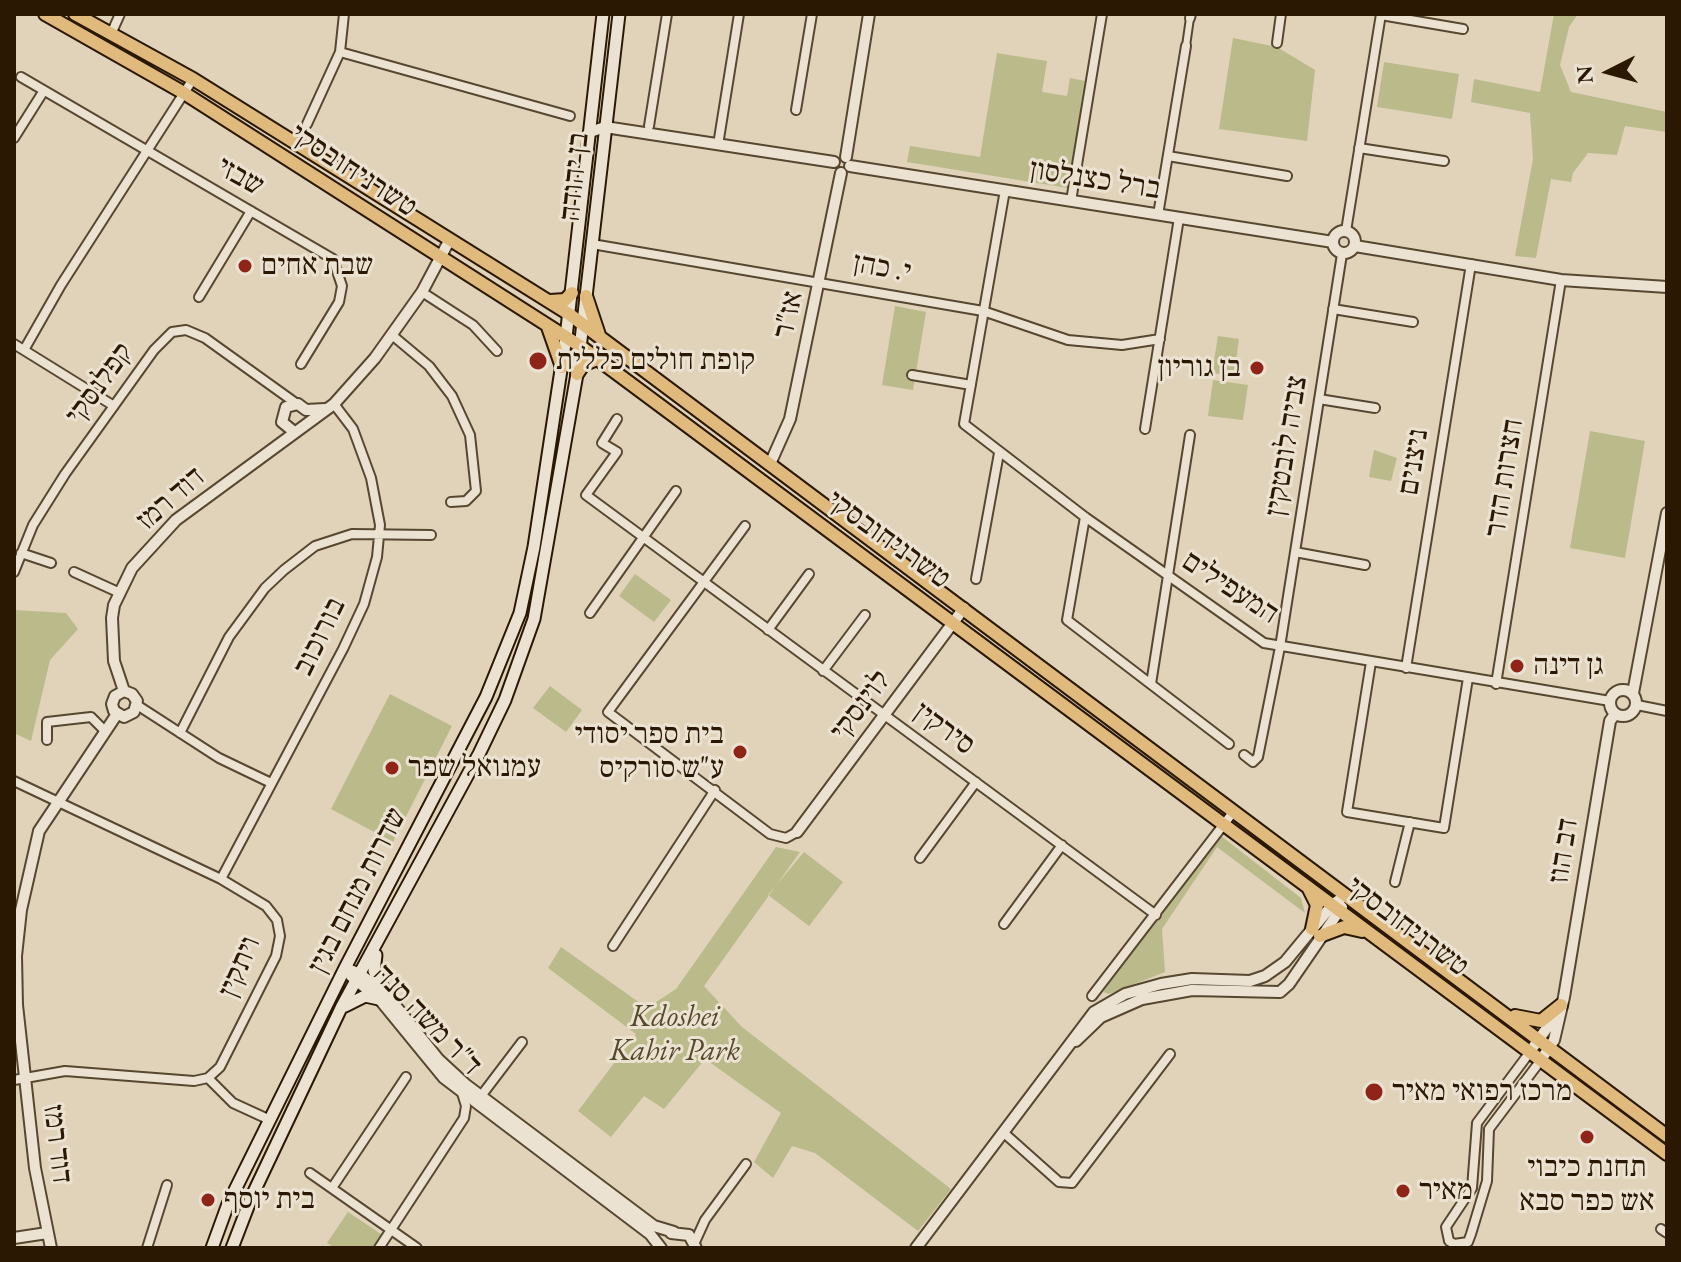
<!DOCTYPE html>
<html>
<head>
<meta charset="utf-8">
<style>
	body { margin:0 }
	#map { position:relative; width:1681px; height:1262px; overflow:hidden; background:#e0d3ba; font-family:"EB Garamond",serif }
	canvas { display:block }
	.frame { position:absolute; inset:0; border:16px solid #2b1802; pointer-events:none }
	.north { position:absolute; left:1569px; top:32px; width:80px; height:80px; -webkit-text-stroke:6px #ebe2d2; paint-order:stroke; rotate:264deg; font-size:22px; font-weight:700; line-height:32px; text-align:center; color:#2b1802 }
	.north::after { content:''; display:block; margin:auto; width:28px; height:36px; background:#2b1802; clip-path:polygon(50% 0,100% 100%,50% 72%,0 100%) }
</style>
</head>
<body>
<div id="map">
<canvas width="1681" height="1262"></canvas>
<div class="frame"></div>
<div class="north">N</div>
</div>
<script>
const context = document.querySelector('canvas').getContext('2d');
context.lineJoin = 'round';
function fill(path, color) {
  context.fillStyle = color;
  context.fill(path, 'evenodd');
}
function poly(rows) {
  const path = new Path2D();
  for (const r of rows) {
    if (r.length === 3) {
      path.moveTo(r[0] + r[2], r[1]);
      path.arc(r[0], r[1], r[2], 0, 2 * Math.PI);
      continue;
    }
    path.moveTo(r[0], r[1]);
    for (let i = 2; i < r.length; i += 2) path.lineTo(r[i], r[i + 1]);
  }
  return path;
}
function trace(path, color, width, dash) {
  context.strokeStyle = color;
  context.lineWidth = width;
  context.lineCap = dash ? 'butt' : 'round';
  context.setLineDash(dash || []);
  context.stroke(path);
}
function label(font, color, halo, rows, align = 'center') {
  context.font = font + ' "EB Garamond","Frank Ruhl Libre",serif';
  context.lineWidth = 6;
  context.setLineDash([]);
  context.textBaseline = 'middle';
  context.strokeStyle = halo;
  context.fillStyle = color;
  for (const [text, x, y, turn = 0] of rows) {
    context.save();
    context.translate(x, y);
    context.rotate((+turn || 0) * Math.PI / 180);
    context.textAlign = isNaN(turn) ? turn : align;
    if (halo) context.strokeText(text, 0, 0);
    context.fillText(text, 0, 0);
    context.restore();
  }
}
fill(poly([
	[1554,14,1578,14,1569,27,1560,65,1571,92,1667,112,1667,132,1625,126,1617,155,1588,153,1573,173,1571,182,1551,179,1536,258,1515,256,1533,159,1530,113,1471,102,1474,79,1540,92],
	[1233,38,1277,47,1315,70,1307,141,1219,129],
	[997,53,1047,61,1042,92,1067,96,1070,78,1085,81,1068,188,907,162,910,146,980,157],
	[1384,62,1459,74,1452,119,1377,107],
	[895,306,926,312,913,390,882,385],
	[1218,336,1239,339,1234,376,1212,373],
	[1213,380,1248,385,1243,420,1208,416],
	[1590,431,1645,441,1625,558,1570,548],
	[1374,450,1397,458,1391,481,1369,477],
	[635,574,671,600,654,622,619,596],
	[14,610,66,613,78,629,50,660,31,741,14,733],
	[550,686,582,710,566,732,533,708],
	[390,694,452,726,393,842,331,809],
	[1216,832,1301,898,1305,913,1217,847,1162,929,1165,972,1109,994,1103,992],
	[776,847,800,852,704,986,742,1027,951,1189,918,1231,815,1153,792,1146,773,1178,754,1162,781,1113,705,1059,664,1109,644,1096,611,1137,578,1111,636,1034,548,968,561,947,647,1008,676,989],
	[804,852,843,882,809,926,768,895],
	[348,1212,384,1236,376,1248,335,1248,327,1243]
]), '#bbba8a');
const pedestrian = poly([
	[1186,46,1190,18]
]);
const minor = poly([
	[1381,15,1463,29],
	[1190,18,1191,14],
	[111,34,120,14],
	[1277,43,1281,14],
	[340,52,570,116],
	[21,77,333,259,342,286,339,302,301,364],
	[796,110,812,14],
	[307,124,340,52,344,14],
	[649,126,667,14],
	[14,138,43,92],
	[718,145,739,14],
	[1359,148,1444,161],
	[1168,156,1287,176],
	[1005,190,964,424,1085,517,1264,643,1610,701],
	[1071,201,1102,14],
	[1158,215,1186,46],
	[1346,231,1381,14],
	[592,244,983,311,1068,340,1122,345,1160,339],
	[422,292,473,325,497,351],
	[199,297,251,211],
	[1333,309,1413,322],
	[392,335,429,366,452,396,470,435,476,491,466,501,451,502],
	[14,344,114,406],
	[24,350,61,285,193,79],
	[912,375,971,385],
	[1319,399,1375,408],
	[617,419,602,443,617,452,586,495,1156,915],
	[1145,429,1179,218],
	[1085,517,1067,620,1229,744],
	[745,526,608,712,770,834,786,838,797,832],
	[1295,552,1365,565],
	[21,553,51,563],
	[14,572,33,525,65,474,154,350,172,332,186,330,205,338,297,404],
	[74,572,120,593],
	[976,579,999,453],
	[590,613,676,491],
	[768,630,809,574],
	[1371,662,1347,812,1353,813,1444,828,1468,678],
	[1406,668,1471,264],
	[823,671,865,615],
	[1151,684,1190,435],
	[1496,684,1561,280],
	[137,705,219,758,269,782],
	[1637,705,1667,711],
	[180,733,229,637,265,588,284,570,315,546,352,534,431,535],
	[47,740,47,722,91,717,105,731],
	[1244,755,1253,762,1258,757,1280,647,1342,254],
	[14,781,221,879,266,906,277,920,280,936,276,956,220,1067,208,1078,194,1081,65,1071,14,1080],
	[920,858,976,782],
	[221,879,343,649,364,604,377,557,380,525,371,478,353,429,334,404],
	[1395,882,1410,822],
	[1004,924,1062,845],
	[613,946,715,790],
	[1092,996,1234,811],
	[1530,1052,1477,1123,1472,1188,1446,1227,1449,1241,1454,1244,1468,1242,1471,1234,1487,1181,1489,1129,1541,1060],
	[208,1078,233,1103,270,1120],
	[481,1096,522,1042],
	[1004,1133,1059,1182,1072,1183,1170,1054],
	[310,1173,417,1248],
	[332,1188,406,1077],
	[1661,1229,1667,1233],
	[695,1242,705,1220,746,1164],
	[147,1248,167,1185],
	[379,1248,464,1118,466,1106,462,1093]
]);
const tertiary = poly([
	[590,132,605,127,834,162],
	[846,157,869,14],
	[850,166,1333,242],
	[1344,242,11],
	[1355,246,1561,280,1667,287],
	[293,431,282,422,286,407,298,404,306,410,325,409],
	[770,464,790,419,841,173],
	[1623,703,13],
	[124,691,115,696,112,704,114,711,124,717,134,712,137,701,132,694,124,691,114,661,112,618,114,605,132,568,176,520,334,404,375,358,422,292,449,241],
	[1633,693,1667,513],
	[797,832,964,608],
	[345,968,360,974,387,995,439,1060,465,1084,654,1226,674,1232],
	[351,976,381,1001,444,1078,650,1234,661,1248],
	[1076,1041,1101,1017,1142,999,1192,990,1280,992,1289,984,1342,907],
	[1534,1046,1557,1014],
	[1541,1060,1554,1040,1564,997,1610,721,1615,714],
	[671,1233,689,1235,696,1248],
	[14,1238,47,1233],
	[51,1248,35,1168,17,1005,16,956,21,910,39,831,117,714],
	[916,1248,1094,1012,1125,994,1161,984,1192,979,1250,981,1265,976,1285,962,1333,904,1346,895]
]);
const secondary = poly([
	[376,955,374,971,387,995],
	[345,1006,365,996,379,999],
	[212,1248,228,1204,345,968,486,697,520,613,534,547,566,337,603,14],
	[232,1248,252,1196,341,1008,479,754,505,700,534,619,577,374,619,14]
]);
const primary = poly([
	[45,14,184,93,580,346,1667,1154],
	[75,14,193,79,569,314,1667,1136],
	[586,296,599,335],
	[550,301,565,300,572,293],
	[548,327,562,367],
	[577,374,583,365,597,359],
	[1309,889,1317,905,1312,929],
	[1320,936,1344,927,1362,931],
	[1515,1016,1541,1021,1561,1005]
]);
trace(pedestrian, '#584730', 10);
trace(minor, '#584730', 12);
trace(tertiary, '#584730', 14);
trace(secondary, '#2b1802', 15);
trace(primary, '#2b1802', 16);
trace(pedestrian, '#ebe2d2', 6);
trace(minor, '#ebe2d2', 8);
trace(tertiary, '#ebe2d2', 10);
trace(secondary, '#ebe2d2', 11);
trace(primary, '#e0ba7d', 12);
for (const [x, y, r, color] of [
	[245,266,8,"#8f2418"],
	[538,361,10,"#8f2418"],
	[1257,368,8,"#8f2418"],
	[1517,666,8,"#8f2418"],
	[740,752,8,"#8f2418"],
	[392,768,8,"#8f2418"],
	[1374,1092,10,"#8f2418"],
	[1587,1137,8,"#8f2418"],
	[1403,1191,8,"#8f2418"],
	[208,1200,8,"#8f2418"]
]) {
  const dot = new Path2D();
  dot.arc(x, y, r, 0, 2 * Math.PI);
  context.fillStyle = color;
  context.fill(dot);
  trace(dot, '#ebe2d2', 3);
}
label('30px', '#2b1802', '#ebe2d2', [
	["טשרניחובסקי",353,171,33],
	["שבזי",240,177,29],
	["בן יהודה",575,177,-84],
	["ברל כצנלסון",1095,180,9],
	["י. כהן",882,268,10],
	["אז\"ר",789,315,-77],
	["קפלנסקי",100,384,-54],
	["צביה לובטקין",1287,446,-81],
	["ניצנים",1414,462,-81],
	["חצרות הדר",1505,478,-81],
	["דוד רמז",171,499,-41],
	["טשרניחובסקי",888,540,36],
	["המעפילים",1230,588,33],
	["בורוכוב",320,637,-64],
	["לוינסקי",861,706,-53],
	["סירקין",944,729,36],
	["דב הוז",1564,851,-81],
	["שדרות מנחם בגין",358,891,-63],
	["טשרניחובסקי",1407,927,37],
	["ויתקין",240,967,-67],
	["ד\"ר משה סנה",427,1020,46],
	["דוד רמז",57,1144,83]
]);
label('30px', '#2b1802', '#ebe2d2', [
	["שבת אחים",261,266],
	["קופת חולים כללית",556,361],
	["בן גוריון",1241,368,"right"],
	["גן דינה",1533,666],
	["בית ספר יסודי",724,735,"right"],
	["ע\"ש סורקיס",724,769,"right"],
	["עמנואל שפר",408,768],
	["מרכז רפואי מאיר",1392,1092],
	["תחנת כיבוי",1587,1168,"center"],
	["אש כפר סבא",1587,1202,"center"],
	["מאיר",1419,1191],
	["בית יוסף",224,1200]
], 'left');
label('italic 30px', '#56492b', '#ebe2d2', [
	["Kdoshei",675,1018],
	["Kahir Park",675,1052]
]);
</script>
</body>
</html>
